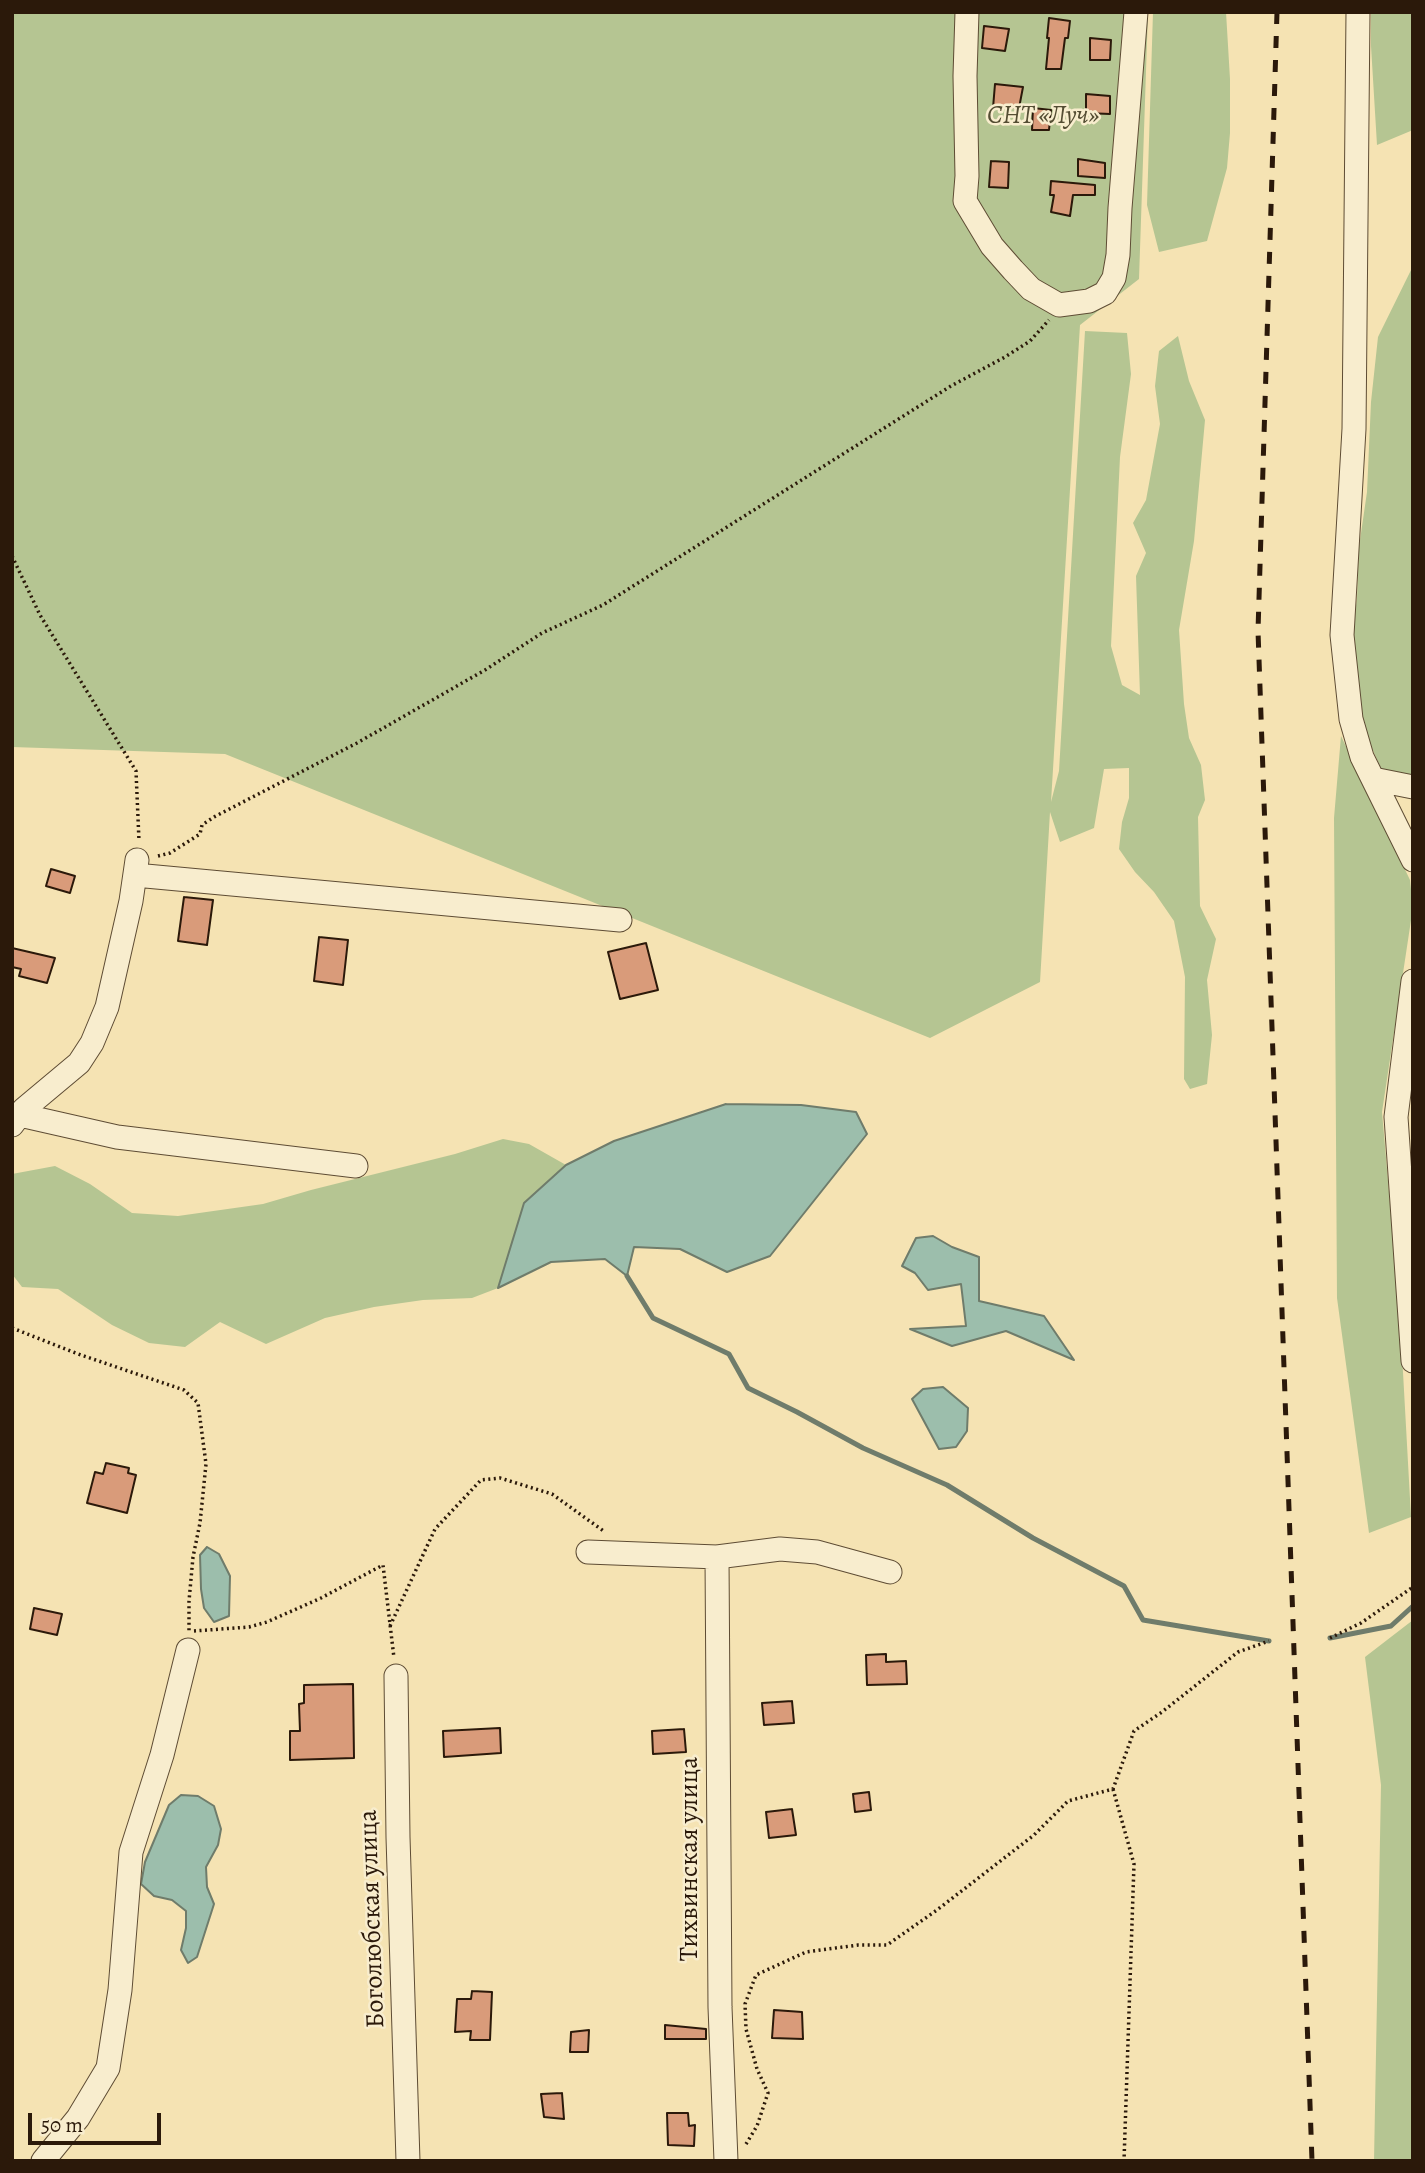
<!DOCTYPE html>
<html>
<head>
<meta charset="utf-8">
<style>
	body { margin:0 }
	#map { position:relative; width:1425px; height:2173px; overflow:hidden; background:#f5e3b3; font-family:Alegreya,serif }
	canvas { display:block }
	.frame { position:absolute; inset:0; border:14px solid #2b190a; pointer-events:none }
	.scale { position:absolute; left:28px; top:2113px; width:133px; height:32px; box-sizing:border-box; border:4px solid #2b190a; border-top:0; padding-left:9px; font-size:21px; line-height:24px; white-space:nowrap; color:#2b190a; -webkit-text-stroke:5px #f8edce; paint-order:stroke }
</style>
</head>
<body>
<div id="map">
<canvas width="1425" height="2173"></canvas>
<div class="frame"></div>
<div class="scale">50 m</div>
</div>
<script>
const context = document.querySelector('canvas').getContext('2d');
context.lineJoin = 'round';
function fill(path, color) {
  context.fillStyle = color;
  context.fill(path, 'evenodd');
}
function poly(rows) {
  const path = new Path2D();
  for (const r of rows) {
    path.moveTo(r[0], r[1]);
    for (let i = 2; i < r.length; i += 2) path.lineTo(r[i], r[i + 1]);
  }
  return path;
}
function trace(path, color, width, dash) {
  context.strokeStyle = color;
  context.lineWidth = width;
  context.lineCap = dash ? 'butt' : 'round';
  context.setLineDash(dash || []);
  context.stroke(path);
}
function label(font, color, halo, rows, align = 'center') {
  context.font = font + ' Alegreya,serif';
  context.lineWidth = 5;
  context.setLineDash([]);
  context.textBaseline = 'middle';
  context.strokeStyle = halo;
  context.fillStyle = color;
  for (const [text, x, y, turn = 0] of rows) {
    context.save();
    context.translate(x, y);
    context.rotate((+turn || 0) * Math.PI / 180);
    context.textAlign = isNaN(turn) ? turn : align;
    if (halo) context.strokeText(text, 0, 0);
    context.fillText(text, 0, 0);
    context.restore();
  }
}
fill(poly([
	[12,12,1148,12,1139,279,1080,325,1051,802,1059,771,1085,331,1127,333,1131,374,1120,457,1111,646,1122,685,1140,695,1136,576,1146,553,1133,523,1146,500,1160,424,1155,386,1159,351,1178,336,1189,381,1205,420,1194,541,1179,630,1184,704,1189,738,1201,765,1205,800,1198,817,1200,906,1216,939,1207,980,1212,1035,1207,1084,1190,1089,1184,1079,1185,977,1174,921,1154,892,1135,872,1119,849,1122,822,1129,798,1129,768,1104,769,1094,828,1060,842,1050,812,1040,982,930,1038,225,754,12,747],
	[1153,12,1226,12,1230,79,1230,133,1227,168,1207,241,1159,252,1147,205],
	[1371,12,1413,12,1413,130,1377,145,1371,46],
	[1413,266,1413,781,1383,773,1367,737,1356,684,1351,644,1357,598,1359,547,1367,492,1371,402,1378,337],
	[1341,736,1410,880,1413,907,1382,1112,1400,1318,1411,1517,1369,1533,1337,1298,1334,818],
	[503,1139,529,1144,566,1165,524,1203,498,1288,472,1298,423,1300,374,1307,325,1318,266,1344,220,1322,185,1347,149,1343,112,1325,58,1289,22,1287,12,1274,12,1174,55,1166,90,1184,132,1213,178,1216,263,1204,311,1190,455,1154],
	[1413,1620,1413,2161,1374,2161,1381,1785,1365,1657]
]), '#b5c592');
const water = poly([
	[726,1104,801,1105,856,1112,867,1134,770,1256,727,1272,680,1249,634,1247,627,1276,605,1259,551,1262,498,1288,524,1203,566,1165,614,1141,726,1104],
	[933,1236,952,1247,979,1257,979,1301,1044,1316,1074,1360,1006,1331,952,1346,910,1329,966,1326,961,1284,928,1290,915,1273,902,1266,916,1238,933,1236],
	[943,1387,968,1408,967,1431,956,1447,939,1449,912,1399,923,1389,943,1387],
	[207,1547,219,1554,230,1576,229,1616,214,1622,204,1608,201,1589,200,1555,207,1547],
	[181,1795,198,1796,214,1806,221,1829,218,1845,206,1867,207,1887,214,1904,197,1957,188,1963,181,1950,186,1928,186,1911,172,1900,154,1896,141,1884,145,1862,169,1805,181,1795]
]);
fill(water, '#9cbeac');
trace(water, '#6f7c6b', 2);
trace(poly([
	[627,1276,653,1318,729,1354,748,1388,797,1412,863,1448,947,1485,1033,1538,1124,1586,1143,1620,1269,1641],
	[1330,1638,1391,1626,1413,1606]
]), '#6f7c6b', 5);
const building = poly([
	[1049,18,1070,21,1068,38,1065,38,1061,69,1046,69,1049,38,1047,38,1049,18],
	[984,26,1009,29,1005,51,982,48,984,26],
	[1090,38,1111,40,1110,60,1090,60,1090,38],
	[995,84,1023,87,1019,108,993,108,995,84],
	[1086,94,1110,96,1110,114,1086,113,1086,94],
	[1033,108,1051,110,1049,130,1032,130,1033,108],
	[1078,159,1105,163,1105,178,1078,176,1078,159],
	[991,161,1009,162,1008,188,989,187,991,161],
	[1051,181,1095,185,1095,195,1073,195,1070,216,1051,212,1054,195,1050,195,1051,181],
	[51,869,75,876,70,893,46,886,51,869],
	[184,897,213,900,207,945,178,941,184,897],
	[319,937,348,940,343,985,314,981,319,937],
	[646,943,658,990,620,999,608,952,646,943],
	[12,948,55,958,47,983,19,976,21,969,12,967,12,948],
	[106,1463,129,1468,128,1473,136,1475,127,1513,87,1503,95,1472,103,1474,106,1463],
	[34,1608,62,1614,57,1635,30,1629,34,1608],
	[886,1654,886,1662,906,1661,907,1684,867,1685,866,1655,886,1654],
	[353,1684,354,1758,290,1760,290,1731,300,1731,299,1704,304,1703,304,1685,353,1684],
	[792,1701,794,1723,764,1725,762,1703,792,1701],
	[500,1728,501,1753,444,1757,443,1731,500,1728],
	[684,1729,686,1752,653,1754,652,1731,684,1729],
	[869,1792,871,1810,855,1812,853,1794,869,1792],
	[792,1809,796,1835,769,1838,766,1812,792,1809],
	[472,1991,492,1992,490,2040,470,2040,471,2031,455,2032,457,1999,471,1999,472,1991],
	[774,2010,802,2012,803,2039,772,2038,774,2010],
	[665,2025,706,2029,706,2039,665,2039,665,2025],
	[589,2030,588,2052,570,2052,571,2032,589,2030],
	[562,2093,564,2119,544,2117,541,2094,562,2093],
	[667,2113,688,2113,689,2126,695,2125,694,2146,668,2145,667,2113]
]);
fill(building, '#d99b7a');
trace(building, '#2b190a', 2);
const minor = poly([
	[967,12,965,76,967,176,965,201,992,246,1013,270,1031,289,1059,305,1089,301,1105,293,1114,278,1118,255,1120,208,1136,12],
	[1358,12,1354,429,1342,635,1351,719,1362,757,1413,860],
	[1373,779,1413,787],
	[135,875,620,920],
	[1413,981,1396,1117,1413,1361],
	[20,1115,117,1137,356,1166],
	[12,1125,24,1109,79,1063,92,1043,107,1007,131,901,137,860],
	[588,1552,717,1557,780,1549,817,1552,890,1572],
	[717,1557,720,2007,726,2161],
	[396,1676,398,1837,408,2161],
	[43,2161,78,2118,108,2068,120,1990,131,1852,162,1755,188,1650]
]);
trace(minor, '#5e4c34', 25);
trace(poly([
	[12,556,40,615,136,771,139,841],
	[158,856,170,853,200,834,202,825,214,817,357,743,485,670,542,633,603,605,951,386,1005,357,1030,341,1049,320],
	[12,1328,81,1355,184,1390,198,1403,206,1464,200,1523,193,1557,189,1601,189,1631],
	[390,1626,435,1529,481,1480,500,1478,552,1494,605,1532],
	[194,1631,249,1627,267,1622,321,1598,383,1565,394,1658],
	[1330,1638,1361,1623,1413,1587],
	[1113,1789,1134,1864,1124,2161],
	[746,2144,757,2126,768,2093,757,2069,746,2029,745,2004,756,1975,806,1952,858,1945,887,1945,937,1910,1034,1835,1068,1801,1113,1789,1134,1731,1162,1712,1238,1652,1269,1641]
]), '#2b190a', 3.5, [2, 3.5]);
trace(minor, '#f8edce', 23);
trace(poly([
	[1277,12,1258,631,1312,2161]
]), '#2b190a', 5, [12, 12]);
label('italic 26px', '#544d33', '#f8edce', [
	["СНТ «Луч»",1043,117]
]);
label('26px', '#2b190a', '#f8edce', [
	["Тихвинская улица",691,1859,-90],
	["Боголюбская улица",373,1919,-92]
]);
</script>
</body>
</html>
